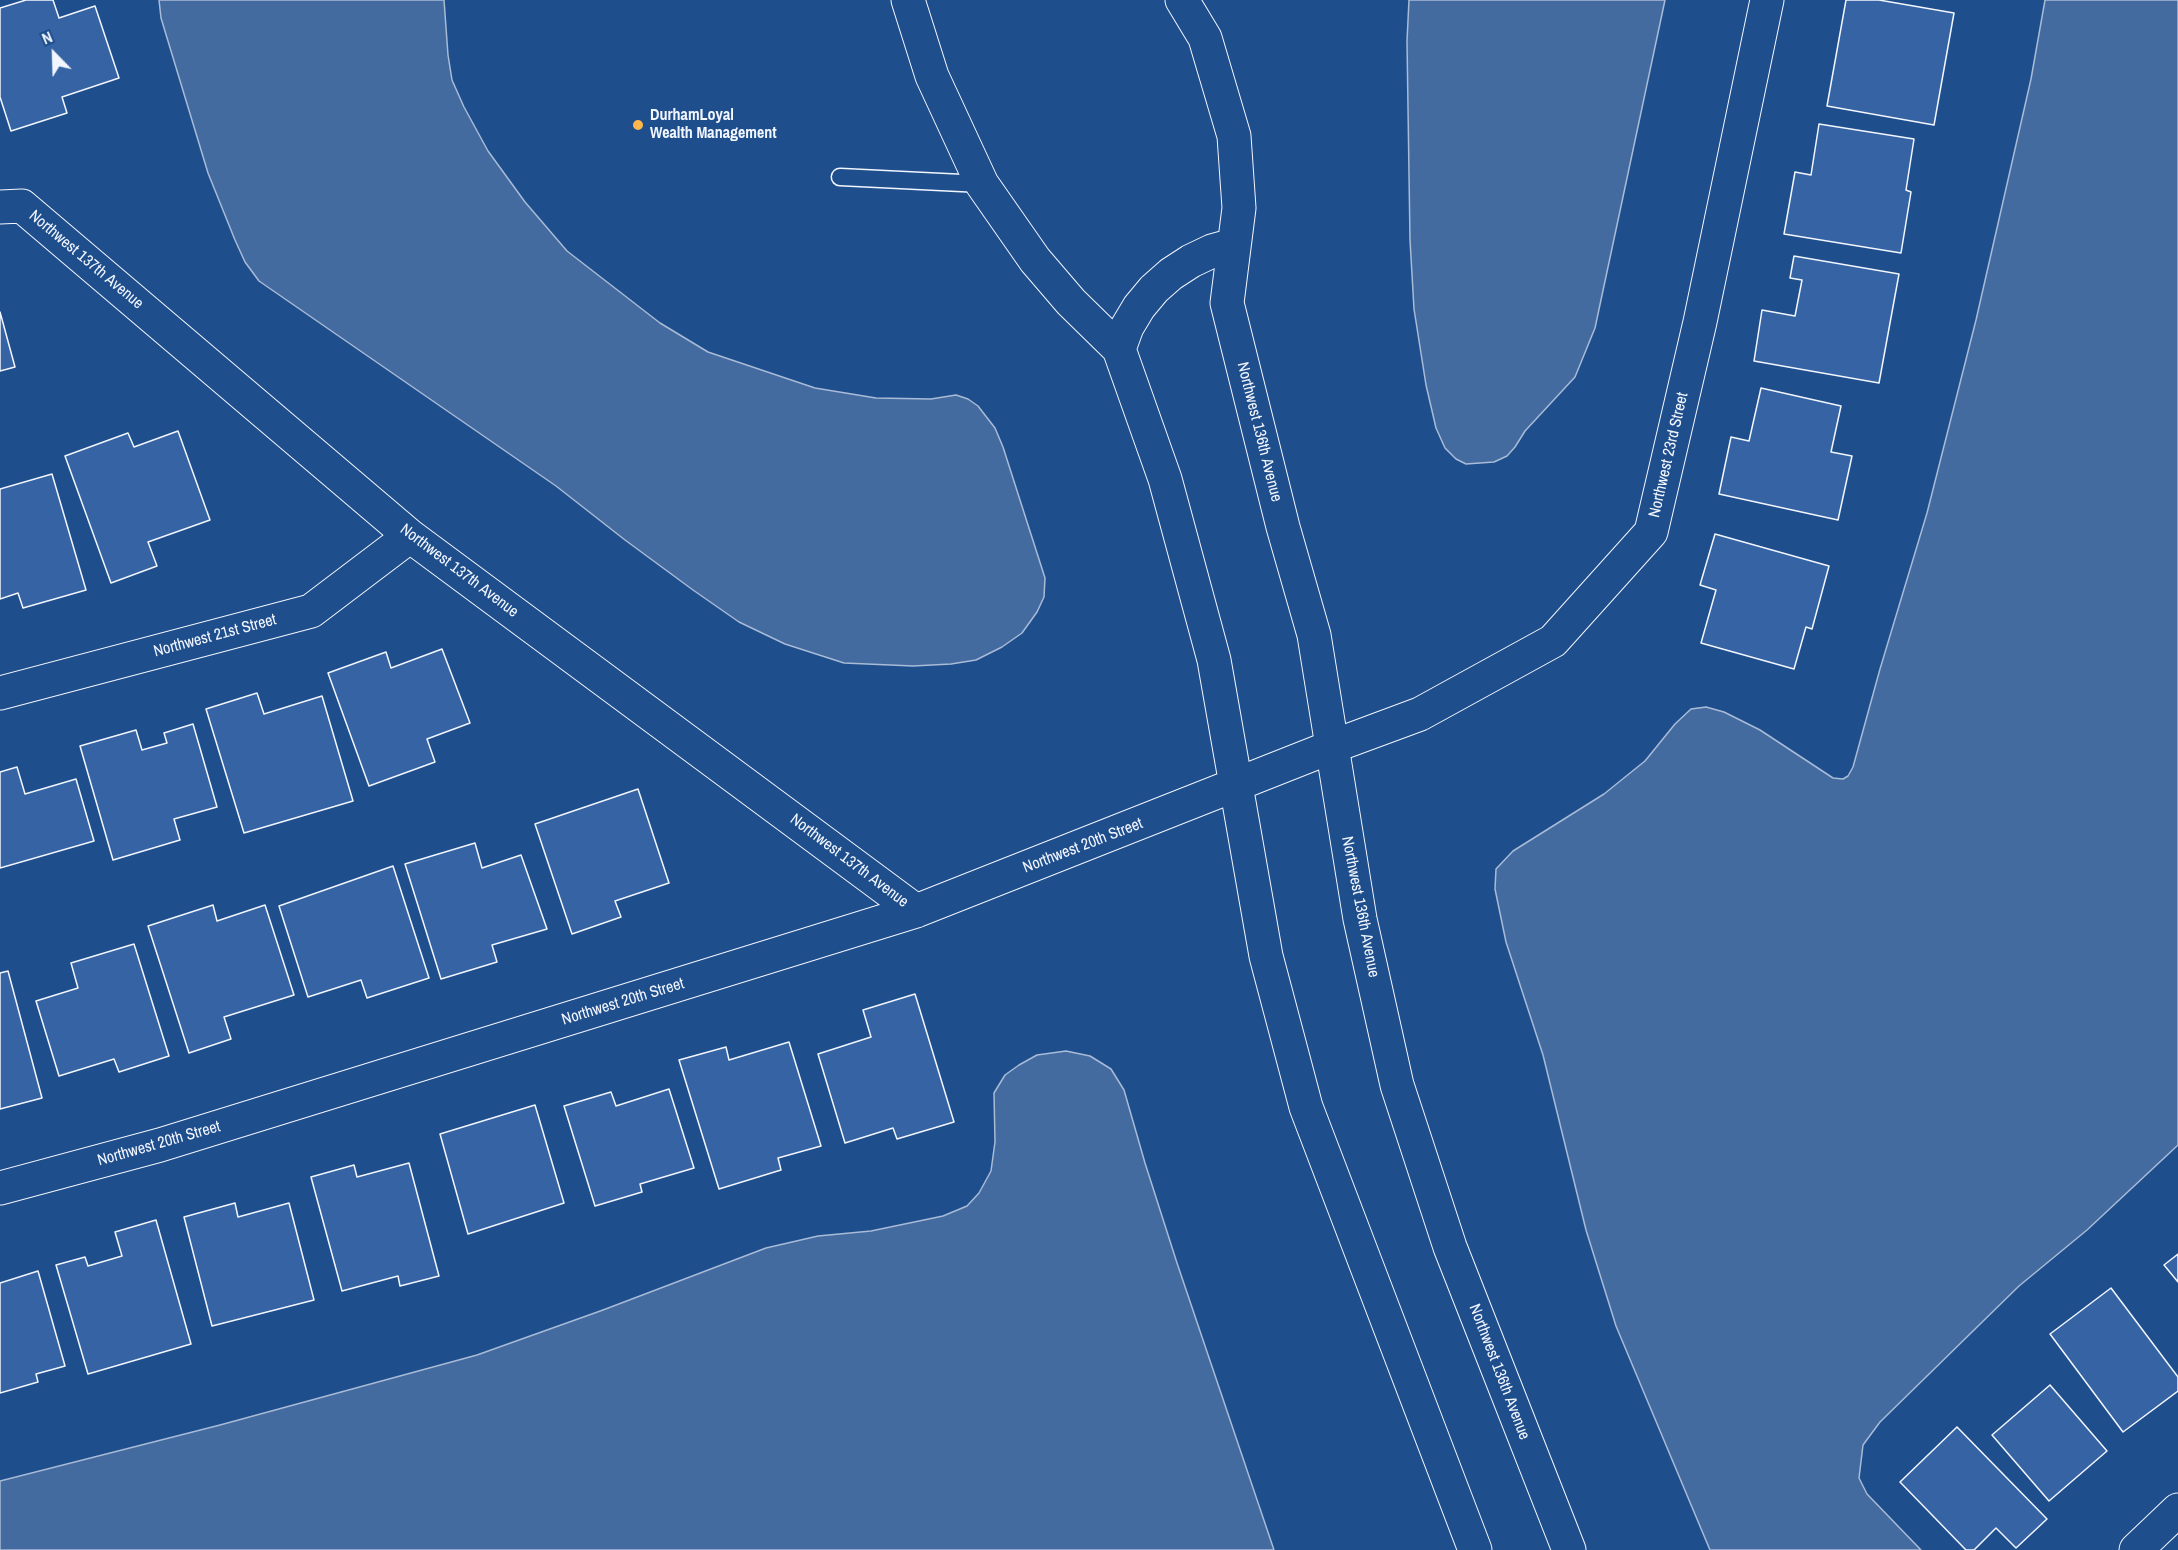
<!DOCTYPE html>
<html>
<head>
<meta charset="utf-8">
<style>
	body { margin:0 }
	#map { position:relative; width:2178px; height:1550px; overflow:hidden; background:#1f4e8c; font-family:"Archivo Narrow",sans-serif }
	canvas { display:block }
	.north { position:absolute; left:24px; top:24px; width:60px; height:60px; -webkit-text-stroke:4px #1f4e8c; paint-order:stroke; rotate:337deg; font-size:16px; font-weight:700; line-height:24px; text-align:center; color:#f2f6ff }
	.north::after { content:''; display:block; margin:auto; width:21px; height:27px; background:#f2f6ff; clip-path:polygon(50% 0,100% 100%,50% 72%,0 100%) }
</style>
</head>
<body>
<div id="map">
<canvas width="2178" height="1550"></canvas>
<div class="north">N</div>
</div>
<script>
const context = document.querySelector('canvas').getContext('2d');
context.lineJoin = 'round';
function fill(path, color) {
  context.fillStyle = color;
  context.fill(path, 'evenodd');
}
function poly(rows) {
  const path = new Path2D();
  for (const r of rows) {
    path.moveTo(r[0], r[1]);
    for (let i = 2; i < r.length; i += 2) path.lineTo(r[i], r[i + 1]);
  }
  return path;
}
function trace(path, color, width, dash) {
  context.strokeStyle = color;
  context.lineWidth = width;
  context.lineCap = dash ? 'butt' : 'round';
  context.setLineDash(dash || []);
  context.stroke(path);
}
function label(font, color, halo, rows, align = 'center') {
  context.font = font + ' "Archivo Narrow",sans-serif';
  context.lineWidth = 4.5;
  context.setLineDash([]);
  context.textBaseline = 'middle';
  context.strokeStyle = halo;
  context.fillStyle = color;
  for (const [text, x, y, turn = 0] of rows) {
    context.save();
    context.translate(x, y);
    context.rotate((+turn || 0) * Math.PI / 180);
    context.textAlign = isNaN(turn) ? turn : align;
    if (halo) context.strokeText(text, 0, 0);
    context.fillText(text, 0, 0);
    context.restore();
  }
}
const water = poly([
	[159,0,444,0,448,55,452,80,464,107,488,151,525,202,567,251,660,323,708,352,815,388,876,398,931,399,956,395,968,399,978,406,995,428,1003,447,1045,578,1044,597,1037,612,1022,633,1002,647,976,660,951,664,913,666,844,663,785,644,739,622,693,590,625,540,556,486,259,281,245,262,235,240,208,173,161,18,159,0],
	[1409,0,1665,0,1595,328,1575,377,1525,431,1515,447,1507,456,1494,462,1466,464,1456,459,1445,448,1436,428,1426,385,1414,309,1410,240,1407,41,1409,0],
	[2045,0,2178,0,2178,1145,2087,1230,2019,1286,1880,1422,1863,1445,1859,1478,1867,1494,1921,1550,1710,1550,1616,1326,1586,1230,1543,1055,1506,942,1495,889,1496,869,1513,851,1604,794,1645,761,1675,724,1691,709,1706,707,1724,712,1760,730,1833,778,1843,779,1848,776,1853,767,1880,669,1927,513,1976,320,2031,79,2045,0],
	[1066,1051,1090,1056,1111,1069,1124,1090,1145,1163,1177,1263,1274,1550,0,1550,0,1481,220,1425,477,1355,603,1310,766,1248,818,1236,871,1231,943,1216,967,1206,979,1193,991,1171,995,1142,994,1093,1005,1075,1019,1065,1037,1055,1066,1051]
]);
fill(water, '#446ba0');
trace(water, '#a8bbd7', 1.5);
const building = poly([
	[26,0,53,0,59,18,95,6,119,78,62,97,67,113,11,131,0,97,0,8,26,0],
	[1846,0,1879,0,1954,13,1934,125,1827,106,1846,0],
	[1819,124,1914,139,1906,190,1911,192,1901,253,1784,234,1795,172,1811,175,1819,124],
	[1794,256,1899,274,1879,383,1754,361,1762,310,1795,316,1802,280,1790,278,1794,256],
	[0,312,15,367,0,371,0,312],
	[1761,388,1841,406,1831,452,1852,456,1838,520,1719,494,1731,437,1749,441,1761,388],
	[178,431,210,520,148,542,157,566,111,583,65,456,128,433,134,447,178,431],
	[52,474,86,590,23,608,18,593,0,599,0,489,52,474],
	[1715,534,1829,566,1812,629,1806,627,1794,669,1701,643,1716,590,1700,585,1715,534],
	[442,649,470,723,427,739,435,762,369,786,328,673,386,652,391,668,442,649],
	[257,693,264,714,322,696,353,801,244,833,206,709,257,693],
	[193,724,217,807,174,819,180,840,113,860,80,746,136,730,142,750,167,743,164,733,193,724],
	[17,767,25,794,76,779,94,841,0,868,0,772,17,767],
	[638,789,669,883,615,901,621,917,572,934,535,824,638,789],
	[475,843,482,868,521,855,547,929,492,945,497,962,441,979,405,864,475,843],
	[393,866,429,978,367,998,361,980,308,997,279,906,393,866],
	[213,905,217,921,265,905,294,995,224,1017,231,1039,189,1053,148,926,213,905],
	[134,944,169,1056,119,1072,114,1059,59,1076,36,1001,78,988,71,963,134,944],
	[8,971,42,1098,0,1109,0,973,8,971],
	[915,994,954,1122,897,1139,893,1128,845,1143,818,1054,871,1037,863,1010,915,994],
	[789,1042,821,1146,778,1158,781,1170,719,1189,679,1060,726,1047,729,1060,789,1042],
	[669,1089,694,1168,640,1184,642,1192,595,1206,564,1106,611,1092,616,1106,669,1089],
	[535,1105,564,1203,468,1234,440,1134,535,1105],
	[409,1163,439,1276,400,1286,398,1276,342,1291,311,1177,354,1165,357,1177,409,1163],
	[235,1203,238,1217,289,1203,314,1300,212,1326,184,1217,235,1203],
	[156,1220,191,1344,88,1374,56,1265,85,1257,88,1266,122,1256,115,1232,156,1220],
	[2178,1254,2178,1282,2164,1265,2178,1254],
	[38,1271,65,1366,36,1374,38,1382,0,1393,0,1283,38,1271],
	[2111,1288,2178,1377,2178,1391,2123,1432,2050,1334,2111,1288],
	[2050,1385,2107,1451,2049,1501,1992,1435,2050,1385],
	[1957,1427,2047,1519,2016,1548,1996,1528,1974,1550,1966,1550,1900,1482,1957,1427]
]);
fill(building, '#3563a3');
trace(building, '#f2f6ff', 1.5);
const service = poly([
	[840,177,982,184]
]);
const minor = poly([
	[908,0,932,76,982,184,1035,260,1071,302,1119,349,1165,479,1214,660,1266,956,1306,1107,1475,1550],
	[1182,0,1205,38,1234,136,1239,208,1227,303,1283,527,1314,635,1360,919,1397,1085,1450,1247,1569,1550],
	[0,207,22,206,410,536,916,911],
	[1119,349,1127,327,1139,307,1154,289,1171,274,1191,261,1212,251,1234,245],
	[0,693,311,611,410,536],
	[0,1188,160,1145,916,911,1331,747,1420,714,1553,641,1651,532,1700,322,1767,0],
	[2136,1550,2178,1510]
]);
trace(service, '#f2f6ff', 19);
trace(minor, '#f2f6ff', 35);
trace(service, '#1f4e8c', 16);
trace(minor, '#1f4e8c', 33);
for (const [x, y, r, color] of [
	[638,125,6,"#ffb74d"]
]) {
  const dot = new Path2D();
  dot.arc(x, y, r, 0, 2 * Math.PI);
  context.fillStyle = color;
  context.fill(dot);
  trace(dot, '#1f4e8c', 2);
}
label('bold 16px', '#f2f6ff', '#1f4e8c', [
	["DurhamLoyal",650,116],
	["Wealth Management",650,134]
], 'left');
label('16px', '#f2f6ff', '#1f4e8c', [
	["Northwest 137th Avenue",86,260,40],
	["Northwest 136th Avenue",1259,432,76],
	["Northwest 23rd Street",1669,455,-77],
	["Northwest 137th Avenue",459,571,37],
	["Northwest 21st Street",215,636,-15],
	["Northwest 20th Street",1083,846,-21],
	["Northwest 137th Avenue",849,861,37],
	["Northwest 136th Avenue",1360,907,79],
	["Northwest 20th Street",623,1002,-17],
	["Northwest 20th Street",159,1144,-16],
	["Northwest 136th Avenue",1499,1372,69]
]);
</script>
</body>
</html>
